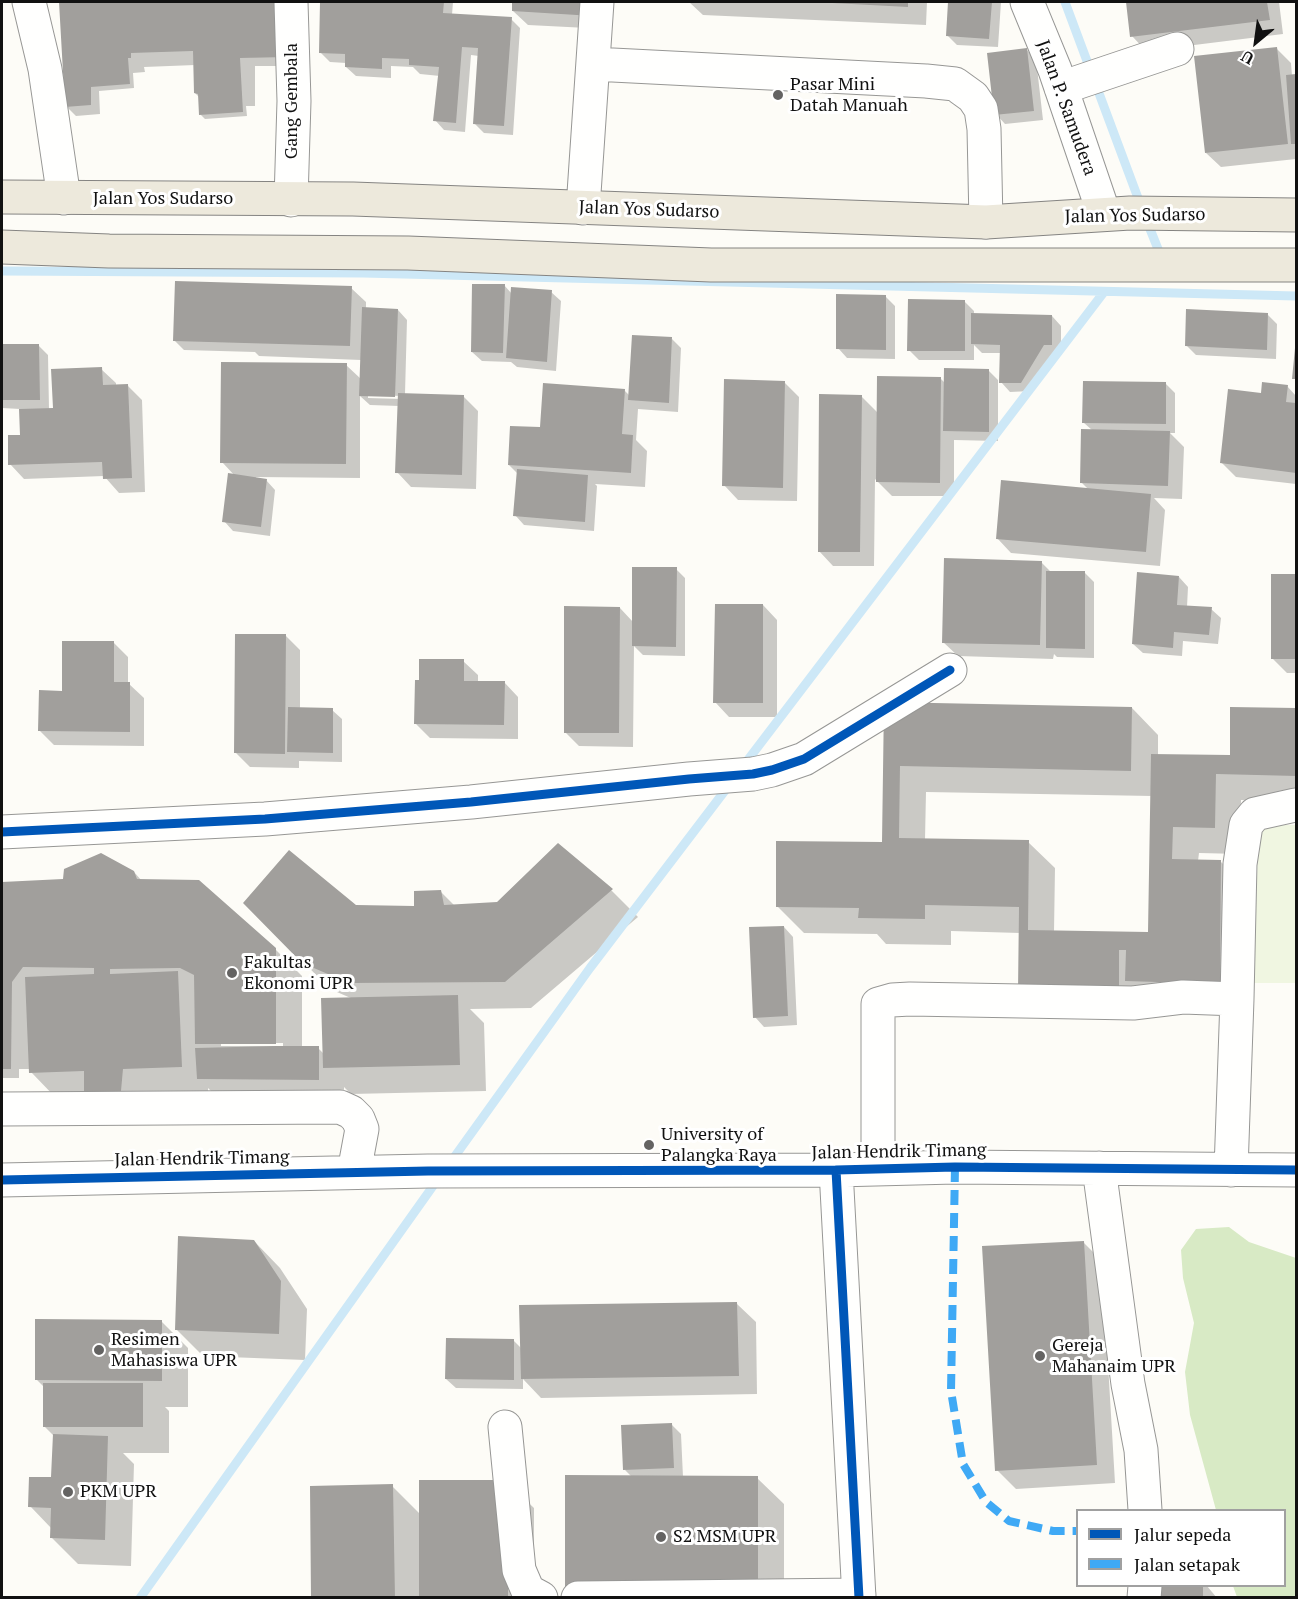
<!DOCTYPE html>
<html>
<head>
<meta charset="utf-8">
<style>
	body { margin:0 }
	#map { position:relative; width:1298px; height:1599px; overflow:hidden; background:#fdfcf7; font-family:"PT Serif",serif }
	canvas { display:block }
	.frame { position:absolute; inset:0; border:3px solid #111; pointer-events:none }
	.legend { position:absolute; left:1076px; top:1509px; width:210px; height:78px; box-sizing:border-box; background:#fff; border:2px solid #a0a0a0; margin:0; padding:8px 10px; list-style:none; font-size:18px; color:#111 }
	.legend li { display:flex; align-items:center; gap:12px; height:30px }
	.legend b { width:30px; border:2px solid #a0a0a0 }
	.north { position:absolute; left:1226px; top:12px; width:60px; height:60px; -webkit-text-stroke:4px #fff; paint-order:stroke; rotate:209deg; font-size:16px; font-weight:700; line-height:24px; text-align:center; color:#111 }
	.north::after { content:''; display:block; margin:auto; width:21px; height:27px; background:#111; clip-path:polygon(50% 0,100% 100%,50% 72%,0 100%) }
</style>
</head>
<body>
<div id="map">
<canvas width="1298" height="1599"></canvas>
<div class="frame"></div>
<ul class="legend">
<li><b style="height:8px;background:#0057b8"></b>Jalur sepeda</li>
<li><b style="height:8px;background:#3fa9f5"></b>Jalan setapak</li>
</ul>
<div class="north">U</div>
</div>
<script>
const context = document.querySelector('canvas').getContext('2d');
context.lineJoin = 'round';
function fill(path, color) {
  context.fillStyle = color;
  context.fill(path, 'evenodd');
}
function poly(rows) {
  const path = new Path2D();
  for (const r of rows) {
    path.moveTo(r[0], r[1]);
    for (let i = 2; i < r.length; i += 2) path.lineTo(r[i], r[i + 1]);
  }
  return path;
}
function trace(path, color, width, dash) {
  context.strokeStyle = color;
  context.lineWidth = width;
  context.lineCap = dash ? 'butt' : 'round';
  context.setLineDash(dash || []);
  context.stroke(path);
}
function label(font, color, halo, rows, align = 'center') {
  context.font = font + ' "PT Serif",serif';
  context.lineWidth = 6;
  context.setLineDash([]);
  context.textBaseline = 'middle';
  context.strokeStyle = halo;
  context.fillStyle = color;
  for (const [text, x, y, turn = 0] of rows) {
    context.save();
    context.translate(x, y);
    context.rotate((+turn || 0) * Math.PI / 180);
    context.textAlign = isNaN(turn) ? turn : align;
    if (halo) context.strokeText(text, 0, 0);
    context.fillText(text, 0, 0);
    context.restore();
  }
}
fill(poly([
	[1229,1227,1249,1242,1296,1258,1296,1597,1237,1597,1233,1586,1284,1586,1284,1510,1216,1510,1190,1415,1185,1372,1194,1323,1183,1278,1181,1250,1196,1229]
]), '#d8eac5');
fill(poly([
	[1259,825,1296,825,1296,983,1253,983]
]), '#f0f6e1');
fill(poly([
	[61,2,297,2,298,66,255,66,255,106,246,106,247,116,205,119,200,114,199,97,195,93,195,65,144,67,145,72,133,73,134,88,99,91,100,114,76,116,66,106],
	[322,2,453,2,452,15,511,19,520,28,513,135,484,133,474,123,479,56,471,55,465,132,444,130,435,120,440,76,420,74,413,67,391,66,391,78,356,76,346,67,346,63,330,62,320,52],
	[514,2,609,2,607,29,528,25,513,11],
	[689,2,927,2,926,25,703,15],
	[949,2,1001,2,998,47,957,45,947,35],
	[1128,2,1279,2,1283,34,1146,51,1132,36],
	[1276,48,1291,63,1292,76,1296,76,1296,159,1221,167,1206,153],
	[1026,49,1036,59,1043,120,1005,124,996,114],
	[504,285,512,294,551,292,561,301,556,371,517,367,511,362,482,361,472,352],
	[351,288,366,302,366,309,398,310,407,320,405,394,464,397,478,411,476,489,411,487,397,472,399,406,370,405,360,396,360,478,256,477,256,479,266,480,275,490,270,536,233,531,224,521,235,476,222,462,346,365,361,379,361,360,259,356,255,352,184,350,174,340],
	[368,395,403,396,403,399,368,398],
	[886,297,895,306,895,359,847,358,838,348],
	[964,301,974,311,974,315,1052,316,1061,326,1061,354,1054,354,1031,391,1010,392,1001,382,1001,353,982,353,974,345,974,360,919,360,909,350],
	[1268,315,1277,324,1276,359,1196,355,1186,345],
	[672,339,681,348,678,412,638,409,636,440,647,451,645,487,595,484,597,486,594,531,524,525,515,515,518,474,509,465,542,429,624,390,630,396],
	[2,345,38,345,48,355,49,409,55,409,101,369,116,383,116,386,128,386,142,400,145,492,119,493,104,476,24,479,10,464,21,436,20,409,2,408],
	[989,371,998,380,998,441,954,440,954,496,892,496,875,479,874,566,833,566,819,551,861,396,878,413,940,378,945,383],
	[785,383,799,397,797,501,738,500,724,485],
	[1165,383,1175,393,1175,433,1170,433,1184,447,1182,499,1154,498,1165,510,1160,566,1011,553,997,538,1089,490,1081,482,1092,430,1084,423],
	[1287,386,1296,396,1296,484,1236,477,1221,462,1262,394],
	[1041,562,1051,572,1085,573,1094,582,1094,658,1057,657,1054,654,1053,659,958,656,943,642],
	[676,569,685,578,685,656,643,655,634,646,633,747,579,746,565,732,620,608,633,622],
	[1272,576,1296,576,1296,673,1287,673,1272,658],
	[1179,577,1188,587,1187,607,1211,609,1221,618,1218,644,1183,641,1182,656,1143,653,1133,644],
	[763,605,777,620,777,717,729,717,715,702],
	[286,636,300,650,300,709,332,710,342,719,342,762,299,761,299,768,250,767,236,753],
	[114,643,128,657,128,683,144,698,144,746,54,745,40,731,63,692],
	[463,661,478,675,478,682,504,682,518,697,518,739,430,738,416,724],
	[886,704,1132,708,1158,735,1158,755,1231,757,1232,708,1296,710,1296,801,1241,800,1240,854,1199,853,1198,861,1221,862,1247,888,1245,1009,1145,999,1145,1019,1046,1017,1020,933,951,931,951,945,886,944,877,934,804,933,777,906,884,844],
	[926,792,1152,796,1150,933,1054,932,1055,868,1028,842,925,840],
	[558,845,612,891,638,917,531,1008,470,1009,484,1023,486,1091,351,1094,344,1087,344,1106,225,1105,208,1088,208,1093,57,1099,31,1072,31,1069,19,1069,19,1078,2,1078,2,883,65,880,134,872,142,881,275,949,302,976,302,1048,318,1048,324,1054,353,999,330,989,245,903,415,907,440,891,455,906,498,904],
	[221,1043,283,1043,283,1046,221,1046],
	[784,927,793,937,797,1025,764,1027,755,1017],
	[254,1241,280,1268,307,1309,305,1360,203,1356,177,1330],
	[1083,1242,1102,1261,1115,1483,1016,1489,997,1470],
	[737,1304,756,1322,757,1394,541,1398,523,1379,523,1389,456,1388,446,1379,514,1341,522,1349],
	[162,1322,188,1348,188,1407,165,1407,169,1411,169,1453,123,1453,134,1464,131,1566,78,1564,52,1538,52,1529,30,1506,53,1479,54,1436,44,1426,44,1387,36,1379],
	[672,1425,681,1434,683,1477,757,1478,784,1504,784,1598,567,1598,632,1477,625,1470],
	[507,1482,534,1508,534,1598,312,1598,392,1486,420,1514],
	[1154,1586,1207,1586,1217,1598,1154,1598]
]), '#0003');
trace(poly([
	[1065,2,1141,206],
	[1146,219,1162,259],
	[2,271,363,273,1296,296],
	[744,765,1104,292],
	[450,1163,590,968,730,784],
	[140,1598,438,1179]
]), '#cde8f7', 9);
fill(poly([
	[59,2,288,2,289,57,240,58,243,112,199,115,198,94,194,93,193,51,131,53,131,58,128,58,130,84,91,87,91,105,65,107],
	[320,2,444,2,443,13,512,17,504,126,473,124,478,48,462,47,456,123,433,121,439,67,409,65,409,59,382,58,382,69,345,67,345,54,319,53],
	[512,2,594,2,593,16,512,11],
	[832,2,908,2,908,7,832,3],
	[948,2,992,2,989,39,946,36],
	[1126,2,1267,2,1270,20,1130,37],
	[1277,47,1288,144,1205,153,1194,56],
	[1027,48,1034,111,994,115,987,53],
	[1296,74,1296,144,1291,144,1286,75],
	[175,281,352,286,350,346,173,341],
	[472,284,505,284,503,353,471,352],
	[511,287,552,290,547,362,506,358],
	[836,294,886,295,886,350,836,349],
	[908,299,965,300,965,351,907,351],
	[362,307,398,309,395,397,359,396],
	[1186,309,1268,313,1267,350,1185,346],
	[971,313,1052,315,1052,345,1044,345,1021,383,999,383,1000,345,971,344],
	[632,335,672,337,669,403,628,400],
	[2,344,39,344,40,400,2,400],
	[1295,348,1296,348,1296,379,1292,379],
	[221,362,347,363,346,464,220,463],
	[102,367,103,385,128,384,132,478,103,479,102,462,8,465,8,435,20,435,19,409,53,408,51,369],
	[944,368,989,369,989,432,943,431],
	[877,376,941,377,940,483,876,482],
	[724,379,785,381,783,488,722,486],
	[1083,381,1166,382,1166,424,1082,423],
	[1262,382,1288,385,1286,402,1296,403,1296,473,1220,463,1228,389,1261,393],
	[543,383,625,389,622,434,633,435,631,473,508,465,510,426,540,427],
	[398,393,464,395,462,475,395,473],
	[819,394,862,395,860,552,818,552],
	[1081,429,1170,431,1168,486,1080,483],
	[517,469,588,475,585,522,513,516],
	[228,473,267,479,261,527,222,522],
	[1001,480,1151,494,1146,552,996,539],
	[944,558,1042,561,1040,645,942,643],
	[632,567,677,567,676,647,632,646],
	[1046,571,1085,571,1085,649,1046,648],
	[1137,572,1179,576,1177,605,1212,607,1209,635,1174,632,1173,648,1132,644],
	[1271,574,1296,574,1296,659,1271,659],
	[715,604,763,604,763,703,713,703],
	[564,606,620,607,619,733,564,733],
	[235,634,286,634,285,754,234,753],
	[62,641,114,641,114,682,130,682,130,732,38,731,39,690,62,691],
	[419,659,464,659,464,681,505,681,504,725,414,724,415,680,419,680],
	[884,702,1132,707,1131,771,900,766,899,838,1029,840,1028,930,1148,932,1151,754,1230,755,1230,707,1296,708,1296,776,1216,774,1215,828,1173,827,1172,859,1221,860,1220,984,1125,981,1126,950,1119,950,1119,993,1018,991,1019,907,925,905,925,919,858,918,859,908,776,907,776,841,882,842],
	[288,707,333,708,333,753,287,752],
	[558,843,613,889,505,982,349,983,302,963,243,903,289,850,356,905,414,906,414,891,441,890,444,905,497,902],
	[101,853,134,871,137,879,199,880,276,948,276,1044,195,1044,194,975,180,968,110,969,110,974,178,971,182,1067,123,1069,121,1091,84,1092,84,1071,29,1073,25,977,94,974,94,968,23,967,12,982,11,1069,2,1069,2,882,63,879,64,869],
	[784,926,788,1016,753,1018,749,927],
	[458,995,460,1065,323,1068,321,998],
	[275,1046,319,1046,319,1080,197,1079,195,1048],
	[178,1236,254,1240,281,1281,279,1334,175,1330],
	[1084,1241,1097,1465,995,1471,982,1246],
	[737,1302,739,1376,521,1379,519,1305],
	[35,1319,162,1320,162,1381,35,1380],
	[446,1338,514,1339,514,1380,445,1379],
	[43,1383,143,1383,143,1427,43,1427],
	[672,1423,674,1468,623,1470,621,1425],
	[53,1434,108,1436,105,1540,50,1538,51,1508,28,1507,29,1477,51,1477],
	[565,1475,758,1476,758,1598,565,1598],
	[419,1480,508,1480,508,1598,419,1598],
	[393,1484,395,1598,311,1598,310,1486],
	[1153,1586,1203,1586,1203,1598,1153,1598]
]), '#a19f9c');
const minor = poly([
	[29,2,45,69,64,198],
	[1027,2,1055,70,1104,214],
	[593,64,926,81,955,84,973,97,981,109,984,129,986,222],
	[1061,88,1177,49],
	[291,200,294,101,291,2],
	[583,208,597,2],
	[2,832,265,819,471,802,689,779,753,774,772,770,804,759,950,670],
	[1237,999,1240,864,1246,825,1255,814,1295,805],
	[2,1109,340,1107,351,1112,358,1119,362,1129,354,1172],
	[1099,1168,1128,1384,1141,1450,1145,1510],
	[878,1169,878,1004,892,1000,910,999,1133,1003,1183,997,1237,999,1231,1170],
	[836,1170,859,1598],
	[2,1180,428,1171,836,1170,955,1167,1296,1170],
	[505,1427,519,1570,528,1591,541,1598],
	[578,1598,859,1595],
	[1144,1598,1145,1586]
]);
const major = poly([
	[2,197,353,199,986,222,1130,213,1296,215],
	[2,247,109,251,408,253,711,265,1296,265]
]);
trace(minor, '#979795', 35);
trace(major, '#858482', 35);
trace(minor, '#fffffe', 33);
trace(major, '#ede9dc', 33);
trace(poly([
	[955,1167,951,1391,963,1464,986,1502,1009,1521,1053,1531,1078,1531]
]), '#3fa9f5', 8, [15, 8]);
trace(poly([
	[2,832,265,819,471,802,689,779,753,774,772,770,804,759,950,670],
	[836,1170,859,1598],
	[2,1180,428,1171,836,1170,955,1167,1296,1170]
]), '#0057b8', 9);
for (const [x, y, r, color] of [
	[778,95,6,"#646362"],
	[232,973,6,"#646362"],
	[649,1145,6,"#646362"],
	[99,1350,6,"#646362"],
	[1040,1356,6,"#646362"],
	[68,1492,6,"#646362"],
	[661,1537,6,"#646362"]
]) {
  const dot = new Path2D();
  dot.arc(x, y, r, 0, 2 * Math.PI);
  context.fillStyle = color;
  context.fill(dot);
  trace(dot, '#fff', 2);
}
label('18px', '#111', '#fff', [
	["Pasar Mini",790,85],
	["Datah Manuah",790,106],
	["Fakultas",244,963],
	["Ekonomi UPR",244,984],
	["University of",661,1135],
	["Palangka Raya",661,1156],
	["Resimen",111,1340],
	["Mahasiswa UPR",111,1361],
	["Gereja",1052,1346],
	["Mahanaim UPR",1052,1367],
	["PKM UPR",80,1492],
	["S2 MSM UPR",673,1537]
], 'left');
label('18px', '#111', '#fff', [
	["Gang Gembala",292,101,-90],
	["Jalan P. Samudera",1066,108,70],
	["Jalan Yos Sudarso",163,199],
	["Jalan Yos Sudarso",649,210,2],
	["Jalan Yos Sudarso",1135,216,-1],
	["Jalan Hendrik Timang",899,1152,-1],
	["Jalan Hendrik Timang",202,1159,-1]
]);
</script>
</body>
</html>
